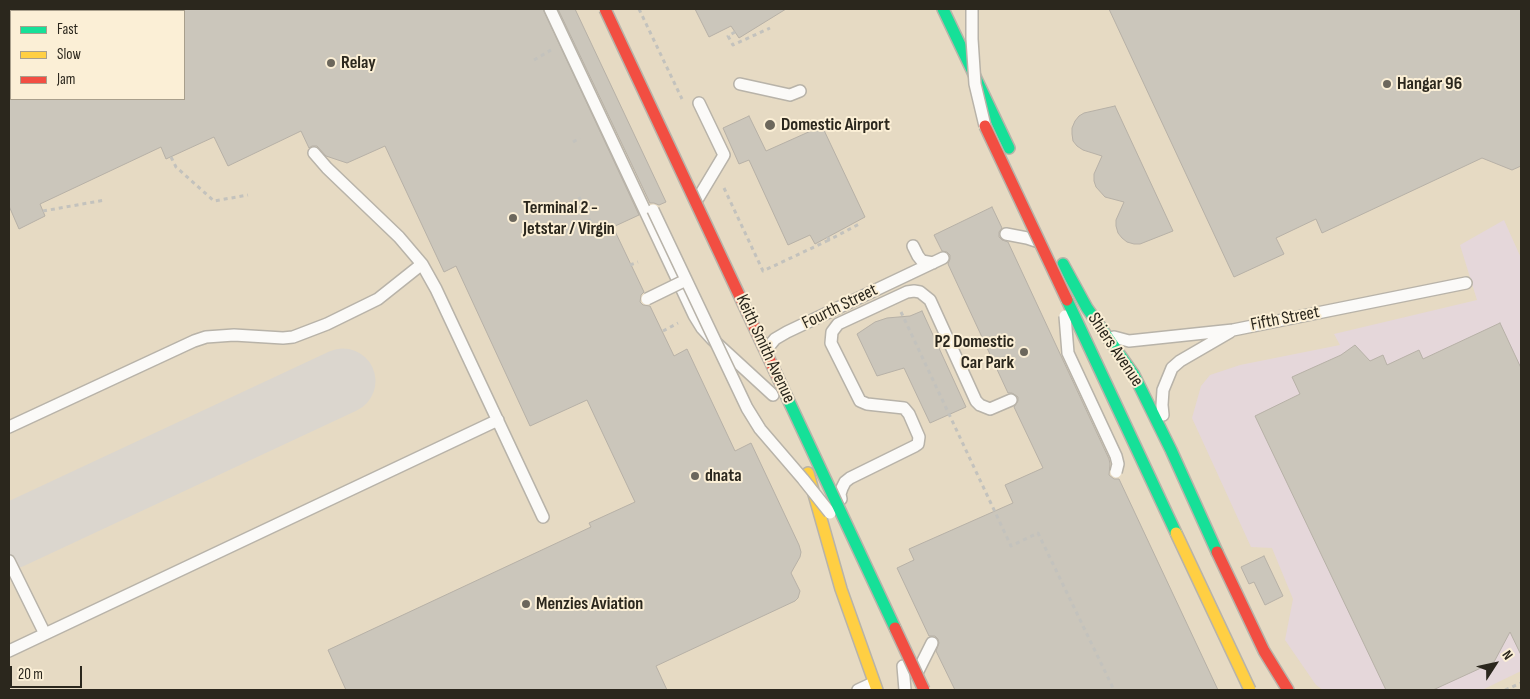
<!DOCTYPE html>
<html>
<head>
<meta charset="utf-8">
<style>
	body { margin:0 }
	#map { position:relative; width:1530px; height:699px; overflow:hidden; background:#e5ded1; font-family:"Sofia Sans Condensed",sans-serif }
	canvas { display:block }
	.frame { position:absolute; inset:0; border:10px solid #2b271d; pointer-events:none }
	.legend { position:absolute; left:10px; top:10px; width:175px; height:90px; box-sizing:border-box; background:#fbefd6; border:1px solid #a89f8c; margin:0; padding:6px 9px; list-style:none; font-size:15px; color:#2b271d }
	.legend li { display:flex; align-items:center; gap:10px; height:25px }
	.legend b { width:25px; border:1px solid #a89f8c }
	.north { position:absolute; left:1470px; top:639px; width:50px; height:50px; -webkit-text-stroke:4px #fbefd6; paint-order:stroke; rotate:55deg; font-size:14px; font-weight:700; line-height:20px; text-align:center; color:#2b271d }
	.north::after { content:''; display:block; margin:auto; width:18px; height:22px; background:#2b271d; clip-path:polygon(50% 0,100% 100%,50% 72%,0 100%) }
	.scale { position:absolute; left:10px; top:666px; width:72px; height:22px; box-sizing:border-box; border:2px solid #2b271d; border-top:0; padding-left:6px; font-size:15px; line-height:18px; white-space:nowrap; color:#2b271d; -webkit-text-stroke:4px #fbefd6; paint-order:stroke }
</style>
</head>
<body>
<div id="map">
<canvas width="1530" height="699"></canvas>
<div class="frame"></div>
<ul class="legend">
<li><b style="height:6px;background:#16e098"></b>Fast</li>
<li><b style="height:6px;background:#ffcf43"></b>Slow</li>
<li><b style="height:6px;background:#f24e42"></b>Jam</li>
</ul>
<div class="north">N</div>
<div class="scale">20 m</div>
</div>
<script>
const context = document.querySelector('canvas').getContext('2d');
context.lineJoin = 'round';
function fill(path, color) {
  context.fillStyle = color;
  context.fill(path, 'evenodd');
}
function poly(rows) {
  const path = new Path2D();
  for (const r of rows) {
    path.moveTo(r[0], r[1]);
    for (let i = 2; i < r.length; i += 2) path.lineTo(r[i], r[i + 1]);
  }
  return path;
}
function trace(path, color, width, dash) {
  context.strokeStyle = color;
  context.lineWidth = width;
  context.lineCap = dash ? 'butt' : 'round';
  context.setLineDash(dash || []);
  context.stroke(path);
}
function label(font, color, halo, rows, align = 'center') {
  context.font = font + ' "Sofia Sans Condensed",sans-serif';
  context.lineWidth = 4;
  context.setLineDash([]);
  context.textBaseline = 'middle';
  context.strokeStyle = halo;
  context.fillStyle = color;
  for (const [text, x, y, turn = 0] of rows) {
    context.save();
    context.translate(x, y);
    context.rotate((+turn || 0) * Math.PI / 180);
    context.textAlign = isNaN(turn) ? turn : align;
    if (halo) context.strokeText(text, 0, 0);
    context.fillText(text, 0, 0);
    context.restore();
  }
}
fill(poly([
	[9,9,1521,9,1521,690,9,690],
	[11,11,184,11,184,99,11,99]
]), '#e6dac3');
fill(poly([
	[1504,220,1521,258,1521,671,1482,690,1323,690,1316,685,1285,640,1293,599,1272,548,1251,547,1192,418,1201,386,1210,375,1240,365,1340,345,1334,334,1477,300,1460,245]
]), '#e5d7da');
trace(poly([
	[9,537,343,381]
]), '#dbd6ce', 65);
const building = poly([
	[184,9,543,9,639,215,613,227,644,292,641,295,640,302,643,305,650,306,674,356,687,349,735,451,751,443,799,545,801,552,800,557,791,573,800,591,798,598,795,601,656,666,667,690,346,690,328,650,591,527,589,523,635,502,587,400,530,426,456,266,444,272,385,146,347,163,326,156,317,146,312,146,309,148,301,131,228,166,214,137,166,159,161,147,40,204,45,216,19,229,9,206,9,99,184,99,184,9],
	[558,9,575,9,666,202,659,205,654,203,650,203,558,9],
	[695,9,786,9,739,38,731,26,709,37,695,9],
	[1109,9,1521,9,1521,166,1512,170,1482,158,1322,233,1316,219,1276,238,1284,254,1234,277,1109,9],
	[1115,106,1173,231,1140,244,1134,244,1127,242,1122,238,1118,233,1116,226,1116,220,1124,202,1105,197,1096,187,1094,181,1094,174,1102,156,1083,150,1077,146,1073,141,1072,134,1072,128,1075,121,1079,116,1084,113,1115,106],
	[749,116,766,151,822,126,865,217,815,244,810,235,788,245,749,160,739,164,723,128,749,116],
	[992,207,1002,228,999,232,999,237,1002,240,1008,242,1109,459,1110,464,1109,475,1114,479,1119,479,1218,690,955,690,936,651,939,643,938,639,935,636,929,636,897,568,914,560,909,549,1013,503,1005,485,1043,468,1014,407,1018,401,1018,397,1012,393,1008,393,948,264,950,259,950,255,947,252,942,251,934,235,992,207],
	[922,311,966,407,930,423,904,368,877,376,857,334,875,322,887,318,910,316,922,311],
	[1500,323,1521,368,1521,655,1510,632,1494,662,1433,690,1386,690,1255,416,1300,394,1292,377,1341,355,1355,345,1370,361,1383,355,1387,365,1419,350,1423,359,1500,323],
	[1264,556,1283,596,1265,605,1254,582,1249,584,1241,567,1264,556]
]);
fill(building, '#cbc6bb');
trace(building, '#b7b1a7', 1);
const lane = poly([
	[550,9,694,315,702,328,712,339,773,395],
	[740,84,790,95,800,91],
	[314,153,327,168,399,237,422,264,436,289,543,517],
	[697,200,724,155,699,103],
	[1006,234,1027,238,1036,241],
	[913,246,918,256,922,261,933,263],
	[1114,337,1129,341,1233,330,1466,283],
	[766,350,775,339,787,332,943,258],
	[1163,415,1162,405,1163,390,1172,368,1180,361,1230,332],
	[9,427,194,341,206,337,234,335,283,338,293,337,327,324,378,299,422,264],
	[841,499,840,494,842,488,845,482,850,478,915,446,918,444,919,437,909,414,904,408,867,404,860,401,831,343,832,332,838,324,907,292,914,291,920,292,930,300,976,401,980,405,990,409,1011,400],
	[9,561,45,634],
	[9,651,498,420],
	[903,666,905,690],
	[918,671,932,643],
	[858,690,873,683]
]);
const fast = poly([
	[943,9,1009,148],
	[1063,264,1087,308,1134,375,1171,450,1217,552]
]);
const slow = poly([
	[808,473,841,589,877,690]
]);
const jam = poly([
	[1217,552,1264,651,1288,690]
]);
trace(lane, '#b8b3a9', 14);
trace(fast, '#b8b3a9', 14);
trace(slow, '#b8b3a9', 14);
trace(jam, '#b8b3a9', 14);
trace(poly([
	[139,9,140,11],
	[639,9,682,99],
	[735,32,728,36,733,45,770,28],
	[534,60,551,50],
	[573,142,580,138],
	[171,157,176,167,214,201,248,195],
	[724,188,763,271,829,240],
	[579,197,592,225],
	[43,211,105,200],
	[828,237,829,240,861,223],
	[630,265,638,262],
	[901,312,1011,546,1038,533,1114,690],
	[663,331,678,323],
	[1505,690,1521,683]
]), '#c3c2bd', 3, [4, 4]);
trace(lane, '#fbfaf8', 11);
trace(fast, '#16e098', 11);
trace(slow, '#ffcf43', 11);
trace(jam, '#f24e42', 11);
const laneBridge = poly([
	[972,9,972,39,975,84,985,126],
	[653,210,747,408,760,429,803,479,830,513],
	[647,299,686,280],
	[1065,316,1068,353,1116,456,1118,464,1116,472]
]);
const fastBridge = poly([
	[1067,300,1176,533],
	[786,395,895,628]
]);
const slowBridge = poly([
	[1176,533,1250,690]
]);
const jamBridge = poly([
	[605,9,786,395],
	[985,126,1067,300],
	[895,628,924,690]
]);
trace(laneBridge, '#b8b3a9', 14, []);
trace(fastBridge, '#b8b3a9', 14, []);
trace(slowBridge, '#b8b3a9', 14, []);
trace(jamBridge, '#b8b3a9', 14, []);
trace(laneBridge, '#fbfaf8', 11);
trace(fastBridge, '#16e098', 11);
trace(slowBridge, '#ffcf43', 11);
trace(jamBridge, '#f24e42', 11);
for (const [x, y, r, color] of [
	[331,63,5,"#6c675c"],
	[1387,84,5,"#6c675c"],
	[770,125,6,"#6c675c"],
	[513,218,5,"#6c675c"],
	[1024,352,5,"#6c675c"],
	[695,476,5,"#6c675c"],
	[526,604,5,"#6c675c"]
]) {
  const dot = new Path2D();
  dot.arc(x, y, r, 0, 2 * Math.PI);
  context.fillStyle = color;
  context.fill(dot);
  trace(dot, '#fbefd6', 2);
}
label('bold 18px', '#2b271d', '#fbefd6', [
	["Relay",341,63],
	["Hangar 96",1397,84],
	["Domestic Airport",781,125],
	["Terminal 2 -",523,208],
	["Jetstar / Virgin",523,229],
	["P2 Domestic",1014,342,"right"],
	["Car Park",1014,363,"right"],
	["dnata",705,476],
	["Menzies Aviation",536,604]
], 'left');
label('18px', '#2b271d', '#fbefd6', [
	["Fourth Street",840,307,-26],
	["Fifth Street",1285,319,-11],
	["Keith Smith Avenue",765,349,65],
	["Shiers Avenue",1115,350,56]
]);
</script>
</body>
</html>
